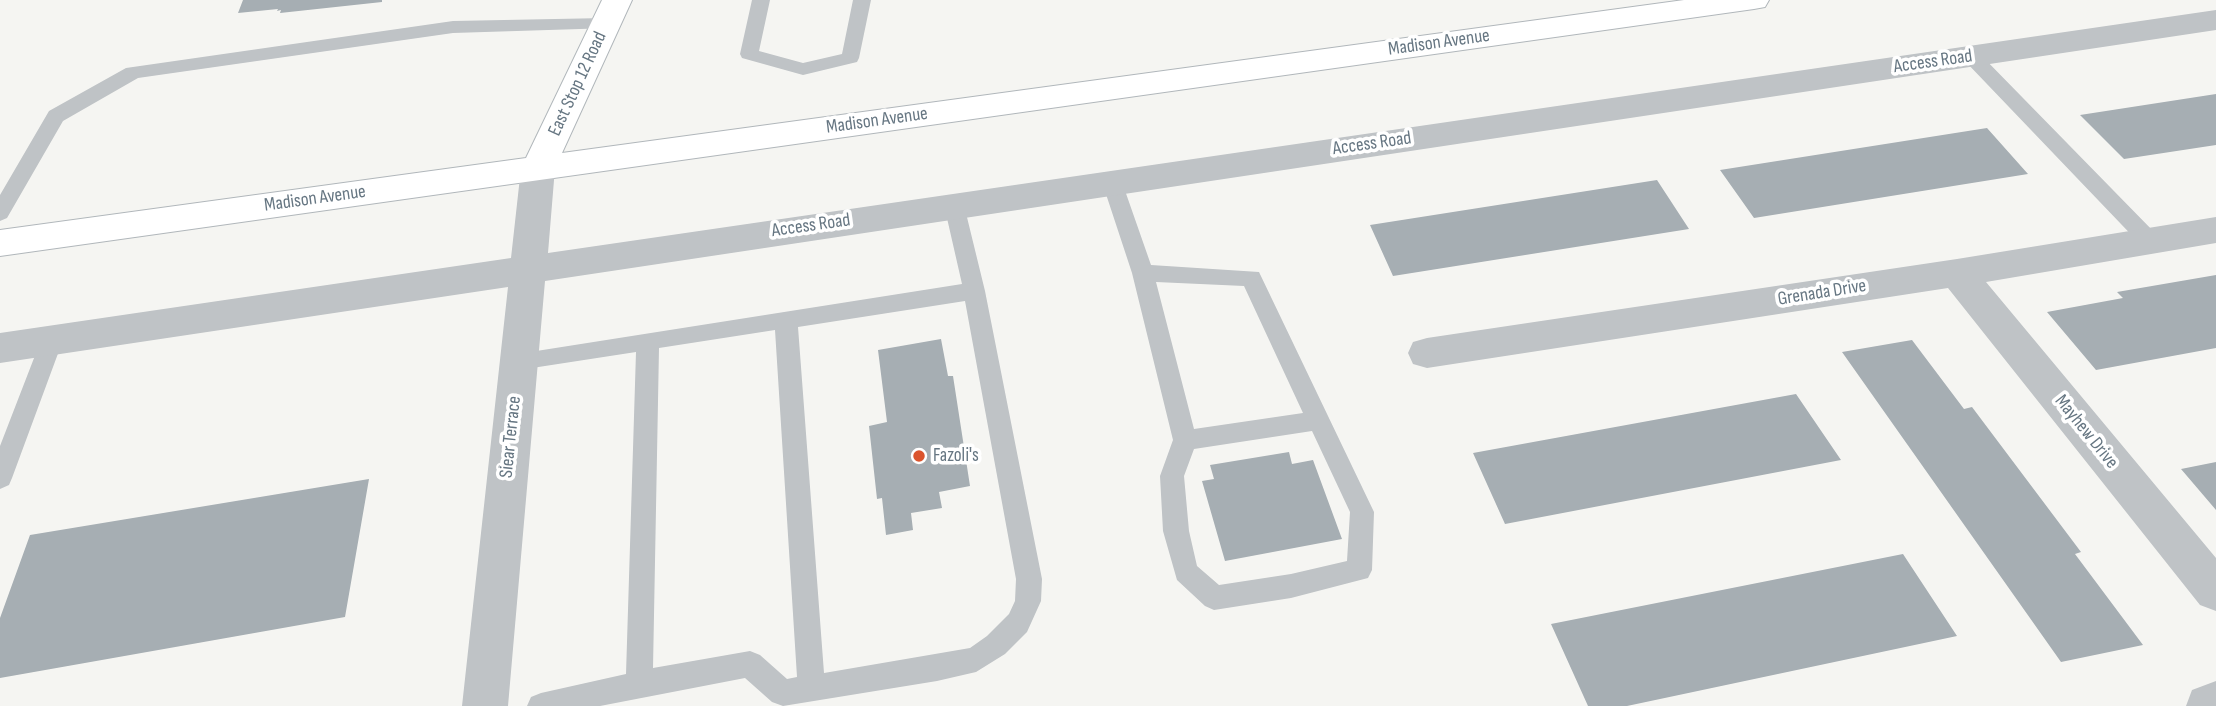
<!DOCTYPE html>
<html>
<head>
<meta charset="utf-8">
<style>
	body { margin:0 }
	canvas { display:block; background:#f5f5f2 }
</style>
</head>
<body>
<canvas width="2216" height="706"></canvas>
<script>
const context = document.querySelector('canvas').getContext('2d');
context.lineJoin = 'round';
function fill(path, color) {
  context.fillStyle = color;
  context.fill(path, 'evenodd');
}
function poly(rows) {
  const path = new Path2D();
  for (const r of rows) {
    path.moveTo(r[0], r[1]);
    for (let i = 2; i < r.length; i += 2) path.lineTo(r[i], r[i + 1]);
  }
  return path;
}
function trace(path, color, width, dash) {
  context.strokeStyle = color;
  context.lineWidth = width;
  context.lineCap = dash ? 'butt' : 'round';
  context.setLineDash(dash || []);
  context.stroke(path);
}
function label(font, color, halo, rows, align = 'center') {
  context.font = font + ' "Sofia Sans Condensed",sans-serif';
  context.lineWidth = 7;
  context.setLineDash([]);
  context.textBaseline = 'middle';
  context.strokeStyle = halo;
  context.fillStyle = color;
  for (const [text, x, y, turn = 0] of rows) {
    context.save();
    context.translate(x, y);
    context.rotate((+turn || 0) * Math.PI / 180);
    context.textAlign = isNaN(turn) ? turn : align;
    if (halo) context.strokeText(text, 0, 0);
    context.fillText(text, 0, 0);
    context.restore();
  }
}
fill(poly([
	[243,0,382,0,382,2,280,13,281,10,277,11,278,9,238,13],
	[2216,94,2216,145,2124,159,2080,115],
	[1987,128,2028,174,1754,218,1720,170],
	[1657,180,1689,229,1393,276,1370,225],
	[2216,275,2216,348,2096,370,2047,312,2123,298,2117,292],
	[941,339,948,376,953,376,970,486,939,492,942,508,911,513,913,530,886,535,882,498,877,499,869,426,887,422,878,350],
	[1912,340,1964,409,1972,407,2081,552,2075,554,2143,645,2061,662,1842,352],
	[1796,394,1841,460,1505,524,1473,453],
	[1289,452,1292,464,1313,460,1342,539,1225,561,1202,481,1214,479,1210,465],
	[2216,462,2216,510,2181,469],
	[369,479,345,617,0,678,0,618,30,535],
	[1903,554,1957,636,1627,706,1588,706,1551,624]
]), '#a6aeb3');
const secondary = poly([
	[602,0,632,0,562,153,1684,0,1769,0,1765,7,1754,9,0,256,0,230,526,158,602,0]
]);
trace(secondary, '#b1b7bb', 2);
fill(poly([
	[752,0,770,0,759,51,803,63,842,54,853,0,871,0,859,58,857,62,803,75,742,58,740,54,752,0],
	[606,18,615,24,612,28,453,33,138,78,63,121,7,218,0,221,0,195,49,111,126,68,453,21,606,18],
	[1971,50,1978,52,2157,235,2161,241,2157,247,2150,249,2143,247,1964,60,1962,56,1964,52,1971,50],
	[1112,175,1119,177,1122,182,1151,265,1259,272,1374,512,1372,570,1368,578,1291,598,1214,610,1205,606,1177,580,1163,531,1160,476,1173,440,1132,273,1102,182,1105,177,1112,175],
	[1156,282,1244,286,1303,413,1194,429,1156,282],
	[1312,431,1350,512,1347,561,1291,574,1219,585,1197,566,1189,531,1184,476,1194,449,1312,431],
	[954,197,961,200,964,205,985,291,1042,579,1041,601,1027,632,1005,654,976,672,937,681,783,706,772,702,745,678,600,706,527,706,531,697,541,693,626,674,636,352,519,370,511,367,508,361,511,355,962,284,944,205,947,200,954,197],
	[965,301,1016,579,1015,601,1009,614,987,636,970,648,824,673,798,327,965,301],
	[775,330,797,677,787,679,760,655,750,651,653,668,659,348,775,330],
	[52,331,60,334,63,340,12,478,9,485,0,489,0,446,41,340,44,334,52,331]
]), '#bfc3c6');
fill(poly([
	[2216,10,2216,30,545,281,508,706,462,706,508,287,0,363,0,333,511,258,521,168,526,159,538,156,550,159,555,168,548,253,2216,10],
	[2216,217,2216,243,1986,282,2216,558,2216,611,2200,605,1948,288,1427,368,1413,364,1408,353,1413,342,1427,338,1957,259,2216,217],
	[2216,681,2216,706,2186,706,2192,690,2216,681]
]), '#bfc3c6');
fill(secondary, '#fff');
for (const [x, y, r, color] of [
	[919,456,7,"#db542d"]
]) {
  const dot = new Path2D();
  dot.arc(x, y, r, 0, 2 * Math.PI);
  context.fillStyle = color;
  context.fill(dot);
  trace(dot, '#fff', 2.5);
}
label('19px', '#667682', '#fff', [
	["Madison Avenue",1439,43,-8],
	["Access Road",1933,62,-8],
	["East Stop 12 Road",578,84,-65],
	["Madison Avenue",877,121,-8],
	["Access Road",1372,144,-8],
	["Madison Avenue",315,199,-8],
	["Access Road",811,226,-8],
	["Grenada Drive",1822,293,-9],
	["Mayhew Drive",2086,432,51],
	["Siear Terrace",511,437,-84]
]);
label('19px', '#667682', '#fff', [
	["Fazoli's",933,456]
], 'left');
</script>
</body>
</html>
